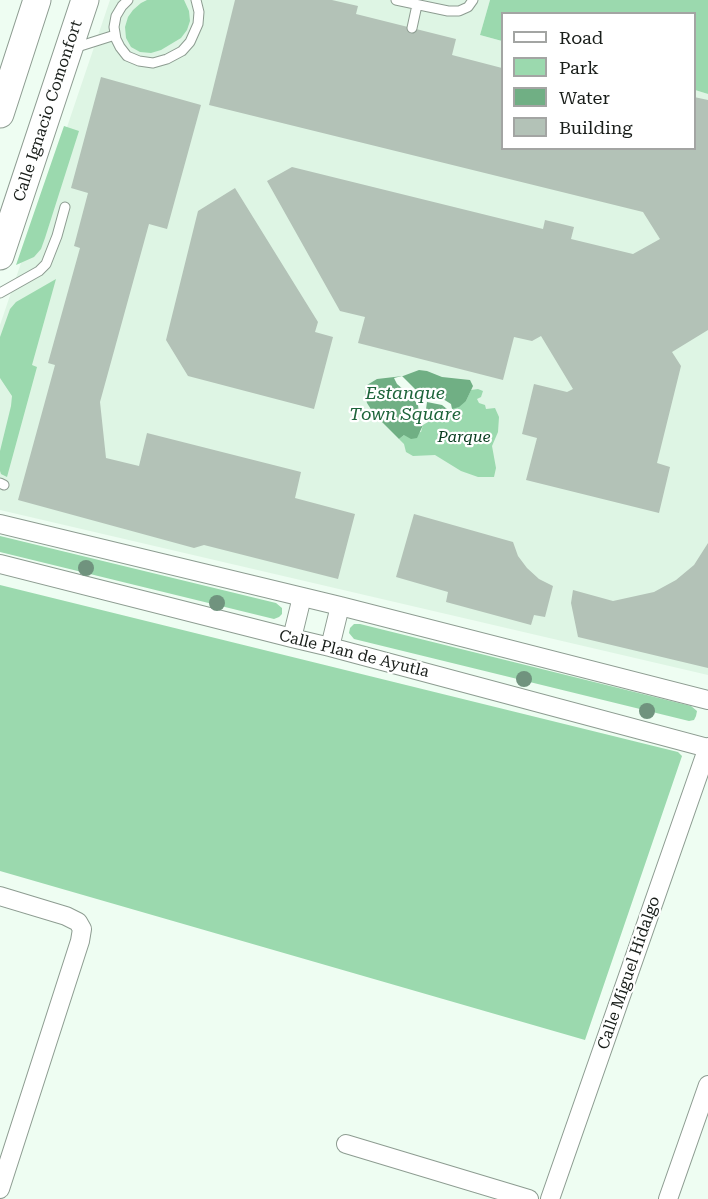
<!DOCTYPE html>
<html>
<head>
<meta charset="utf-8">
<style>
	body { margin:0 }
	#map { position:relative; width:708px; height:1199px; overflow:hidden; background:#eefdf2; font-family:"Roboto Serif",serif }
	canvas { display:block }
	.legend { position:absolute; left:501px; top:12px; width:195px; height:138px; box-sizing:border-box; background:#fff; border:2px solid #a3a5a3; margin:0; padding:8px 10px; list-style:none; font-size:18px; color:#191e1a }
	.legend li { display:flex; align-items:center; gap:12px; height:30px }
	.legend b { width:30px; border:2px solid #a3a5a3 }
</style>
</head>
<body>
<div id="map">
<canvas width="708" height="1199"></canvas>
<ul class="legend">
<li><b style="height:8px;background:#fff"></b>Road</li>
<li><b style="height:16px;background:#9bd9ae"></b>Park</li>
<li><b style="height:16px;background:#70af84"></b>Water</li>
<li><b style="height:16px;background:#b3c2b7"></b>Building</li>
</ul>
</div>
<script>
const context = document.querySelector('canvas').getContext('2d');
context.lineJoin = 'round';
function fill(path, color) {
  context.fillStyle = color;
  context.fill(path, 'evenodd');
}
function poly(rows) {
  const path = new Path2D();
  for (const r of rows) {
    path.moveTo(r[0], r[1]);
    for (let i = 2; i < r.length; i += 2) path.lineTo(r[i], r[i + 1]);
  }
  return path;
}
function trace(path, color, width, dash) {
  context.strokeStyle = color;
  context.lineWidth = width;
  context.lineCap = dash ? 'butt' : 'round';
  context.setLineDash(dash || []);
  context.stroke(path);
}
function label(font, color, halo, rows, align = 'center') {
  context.font = font + ' "Roboto Serif",serif';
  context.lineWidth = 4.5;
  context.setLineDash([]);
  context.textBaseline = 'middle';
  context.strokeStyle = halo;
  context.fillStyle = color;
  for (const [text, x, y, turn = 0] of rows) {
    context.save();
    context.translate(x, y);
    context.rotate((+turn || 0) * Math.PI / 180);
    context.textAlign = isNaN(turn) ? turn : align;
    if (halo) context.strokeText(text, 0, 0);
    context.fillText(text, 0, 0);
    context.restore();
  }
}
fill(poly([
	[110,0,490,0,480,35,502,41,502,148,694,148,695,90,708,94,708,675,0,510,0,325]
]), '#def5e4');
fill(poly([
	[147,0,184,0,189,11,190,21,187,30,181,38,161,50,151,53,140,52,131,47,126,38,125,27,128,17,133,10,141,3],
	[490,0,708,0,708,94,695,90,694,14,502,14,502,41,480,35],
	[64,126,79,131,45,238,41,249,34,257,16,265],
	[56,279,32,365,37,367,7,477,1,474,0,471,0,451,11,406,12,396,0,378,0,337,10,309,16,302],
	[478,389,483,391,481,397,477,399,479,403,485,405,486,409,495,408,499,417,498,432,492,446,496,468,494,477,478,477,461,471,435,455,413,456,406,452,404,444,399,439,404,435,421,432,423,425,436,417,442,409,466,401,471,390],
	[0,536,276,603,282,608,282,614,279,617,274,619,0,552],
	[0,585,678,752,682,756,585,1040,0,871],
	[354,624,360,624,691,706,697,711,696,716,694,720,689,721,354,639,349,633,350,628]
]), '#9bd9ae');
fill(poly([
	[419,370,427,371,442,377,470,380,473,386,466,401,459,407,452,409,442,409,436,417,423,425,417,438,411,439,404,435,399,439,374,414,367,403,365,394,367,385,377,379,403,376]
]), '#70af84');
fill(poly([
	[402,376,418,392,443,399,451,404,452,409,447,409,442,405,427,402,426,409,428,422,423,425,419,414,418,405,411,396,397,384,394,378]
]), '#eefdf2');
fill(poly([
	[235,0,332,0,358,6,356,14,456,39,452,55,502,68,502,148,694,148,694,97,708,100,708,330,672,352,681,366,657,463,670,467,659,513,526,480,537,438,522,434,534,384,567,392,573,389,541,336,532,341,514,337,503,380,358,343,365,317,340,311,267,181,292,167,543,229,545,220,574,227,571,239,633,254,660,239,643,212,209,105],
	[101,77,201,105,167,229,149,224,100,402,106,458,139,466,147,433,301,472,295,498,355,514,338,579,204,545,194,548,18,500,55,365,48,363,80,248,74,246,88,193,71,188],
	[235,188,318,322,315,332,333,337,314,409,188,376,166,340,198,211],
	[414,514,513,542,518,556,527,568,539,579,553,586,545,617,534,615,531,625,446,602,448,592,396,577],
	[708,543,708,668,578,637,571,603,573,590,613,601,654,592,676,580,694,565]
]), '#b3c2b7');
const service = poly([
	[128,0,122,6,116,16,114,27,116,39,120,47,127,56,139,61,153,63,167,59,182,51,190,42,198,24,199,12,196,0],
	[396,0,448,11,459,11,468,7,473,0],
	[412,28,417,5],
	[74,48,115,35],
	[0,293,39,271,46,264,57,236,65,207],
	[0,483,4,485]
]);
const minor = poly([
	[0,524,340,606,708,700],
	[0,564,292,638,330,647,708,748],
	[292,638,302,597],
	[330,647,340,606],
	[0,896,66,916,78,922,82,929,80,941,0,1189],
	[346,1144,529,1199],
	[550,1199,708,747],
	[668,1199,708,1085]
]);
const secondary = poly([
	[0,114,37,0],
	[0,256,85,0]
]);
trace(service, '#8d9c91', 11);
trace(minor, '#8d9c91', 20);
trace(secondary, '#8d9c91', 29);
trace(service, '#fff', 9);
trace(minor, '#fff', 18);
trace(secondary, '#fff', 27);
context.fillStyle = '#70937e';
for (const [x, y] of [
	[86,568],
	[217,603],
	[524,679],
	[647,711]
]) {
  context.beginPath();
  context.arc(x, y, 8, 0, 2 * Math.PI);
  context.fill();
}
label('16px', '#191e1a', '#fff', [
	["Calle Ignacio Comonfort",48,111,-72],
	["Calle Plan de Ayutla",354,654,14],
	["Calle Miguel Hidalgo",629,973,-71]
]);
label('italic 16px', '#093c1f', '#fff', [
	["Parque",464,437]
]);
label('italic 18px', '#1d643a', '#fff', [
	["Estanque",405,394],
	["Town Square",405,415]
]);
</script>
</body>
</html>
